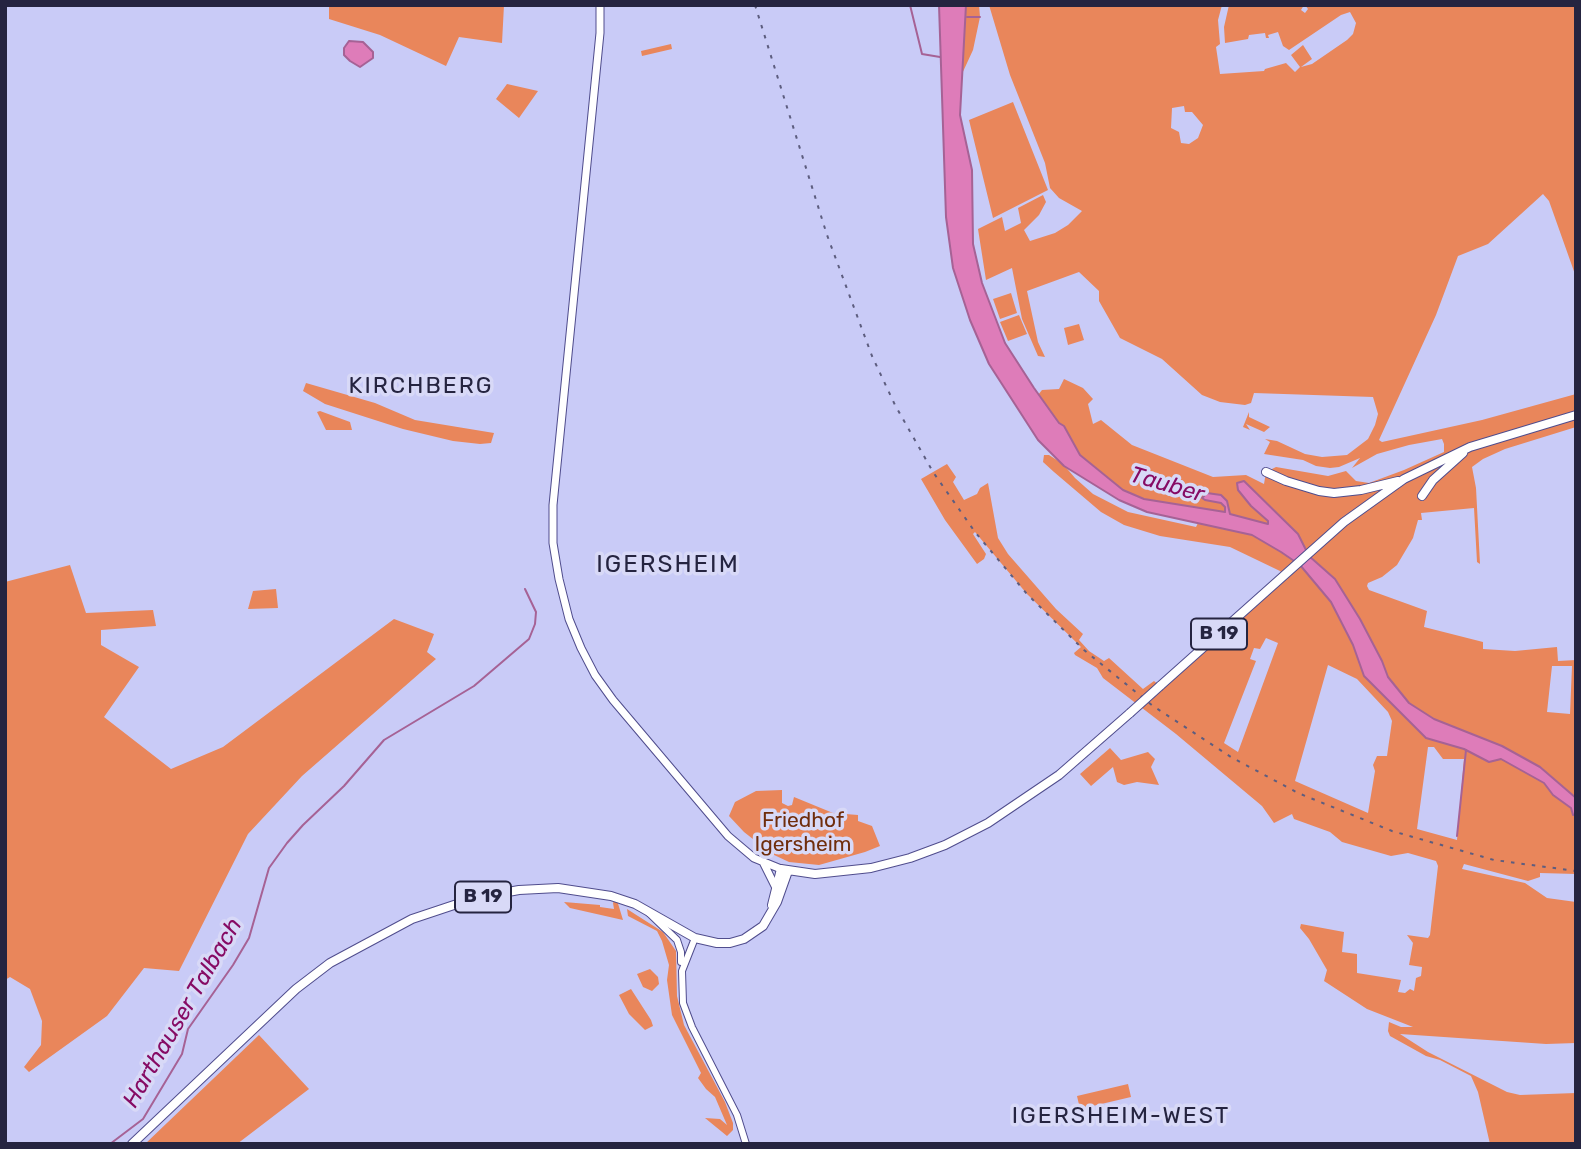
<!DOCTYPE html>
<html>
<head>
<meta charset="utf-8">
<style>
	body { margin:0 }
	#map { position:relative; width:1581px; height:1149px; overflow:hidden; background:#c9cbf7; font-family:Rubik,sans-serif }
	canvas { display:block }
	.frame { position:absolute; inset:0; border:7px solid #252440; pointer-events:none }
</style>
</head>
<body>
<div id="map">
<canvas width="1581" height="1149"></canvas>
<div class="frame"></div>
</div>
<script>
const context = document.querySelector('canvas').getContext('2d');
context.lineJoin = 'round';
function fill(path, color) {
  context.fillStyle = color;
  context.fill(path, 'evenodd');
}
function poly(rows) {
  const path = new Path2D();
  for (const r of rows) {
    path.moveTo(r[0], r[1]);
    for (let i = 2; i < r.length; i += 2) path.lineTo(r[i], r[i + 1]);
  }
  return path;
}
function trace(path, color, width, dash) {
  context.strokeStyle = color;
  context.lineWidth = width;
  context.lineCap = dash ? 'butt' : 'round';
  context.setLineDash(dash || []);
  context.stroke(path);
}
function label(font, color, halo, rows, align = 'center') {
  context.font = font + ' Rubik,sans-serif';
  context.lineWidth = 7;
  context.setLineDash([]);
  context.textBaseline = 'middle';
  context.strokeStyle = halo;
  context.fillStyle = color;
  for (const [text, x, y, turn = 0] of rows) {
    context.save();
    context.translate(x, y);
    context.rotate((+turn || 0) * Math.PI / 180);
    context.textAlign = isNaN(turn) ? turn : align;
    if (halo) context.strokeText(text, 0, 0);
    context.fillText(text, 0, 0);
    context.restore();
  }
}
fill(poly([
	[317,5,504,5,502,43,459,37,446,66,380,35,329,19,329,7],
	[966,5,979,5,980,17,973,50,961,76],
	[989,5,1222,5,1218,20,1220,44,1216,47,1220,74,1264,71,1265,69,1286,63,1295,72,1300,67,1291,55,1303,45,1312,59,1301,67,1312,64,1347,40,1353,34,1356,23,1350,12,1341,15,1289,50,1283,46,1278,32,1268,35,1269,38,1266,38,1265,33,1249,35,1248,39,1225,43,1224,27,1229,5,1304,5,1301,10,1305,13,1308,9,1305,5,1576,5,1576,277,1549,201,1543,194,1488,244,1458,256,1436,315,1379,440,1382,442,1482,420,1576,394,1576,427,1505,449,1483,459,1472,467,1476,488,1480,564,1477,562,1474,508,1421,513,1422,520,1418,520,1413,538,1397,565,1382,577,1368,583,1367,586,1369,590,1427,611,1424,627,1483,642,1483,649,1515,651,1557,647,1558,661,1576,660,1576,798,1540,767,1502,746,1434,719,1409,703,1388,677,1382,661,1360,619,1335,579,1309,556,1259,525,1258,521,1144,499,1123,490,1080,455,1064,426,1059,423,1038,395,1042,390,1059,389,1064,379,1083,388,1093,399,1088,404,1093,424,1101,420,1132,445,1213,477,1246,475,1264,484,1266,472,1276,467,1328,476,1346,471,1356,481,1369,483,1404,470,1444,452,1444,444,1442,439,1409,445,1377,454,1352,468,1360,458,1339,467,1330,468,1316,466,1303,460,1264,454,1270,442,1265,439,1277,441,1305,454,1322,457,1347,455,1368,439,1375,425,1378,414,1373,397,1254,393,1251,403,1245,405,1220,402,1202,395,1162,359,1120,338,1099,301,1099,291,1079,272,1027,291,1038,342,1045,357,1038,356,1022,319,1012,268,986,280,978,229,1002,217,1005,231,1021,223,1018,208,1043,195,1046,202,1039,215,1024,230,1030,241,1055,233,1068,225,1082,211,1059,198,1050,188,1045,163,1010,75],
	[1184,106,1185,112,1192,112,1203,125,1198,138,1189,144,1181,143,1179,132,1171,128,1172,108],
	[1552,666,1572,666,1570,714,1547,712],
	[671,44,672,49,642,56,641,51],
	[507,84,538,91,519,118,496,99],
	[1013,102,1048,190,993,218,969,120],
	[1011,293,1017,313,1000,319,993,299],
	[1019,315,1027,334,1008,341,1000,322],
	[1079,324,1084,340,1068,345,1064,328],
	[306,383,375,403,415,420,494,433,491,443,480,444,453,441,403,429,325,404,303,391],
	[320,411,350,422,352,430,326,430,317,412],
	[1249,412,1249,417,1270,427,1264,432,1246,424,1250,430,1243,427],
	[1044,455,1049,455,1063,464,1075,478,1093,494,1128,512,1196,527,1198,523,1232,529,1259,538,1281,552,1300,565,1331,602,1353,645,1364,676,1426,738,1464,749,1488,762,1501,759,1544,783,1553,795,1571,808,1573,814,1576,814,1576,874,1540,873,1540,877,1528,881,1464,864,1462,869,1525,883,1547,898,1576,902,1576,1043,1546,1044,1400,1034,1428,1052,1507,1092,1520,1095,1576,1093,1576,1144,1490,1144,1478,1092,1471,1076,1440,1060,1426,1056,1390,1036,1388,1031,1389,1022,1401,1027,1413,1027,1367,1009,1324,981,1327,970,1309,939,1300,928,1301,924,1344,932,1342,952,1357,954,1357,973,1401,980,1398,992,1405,993,1410,989,1414,991,1416,978,1421,976,1422,967,1409,965,1413,943,1407,935,1428,938,1430,935,1438,866,1436,861,1408,853,1391,856,1342,842,1330,832,1294,819,1292,814,1274,823,1262,806,1176,734,1103,678,1097,668,1075,655,1074,653,1081,647,1027,594,975,532,973,534,986,554,984,559,977,564,945,520,921,479,947,464,956,477,953,482,964,500,977,494,980,488,988,483,998,538,1008,554,1056,609,1083,634,1079,640,1089,651,1104,661,1109,658,1143,689,1154,681,1160,686,1278,581,1288,579,1280,571,1230,547,1160,536,1124,525,1101,512,1054,472,1043,462],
	[1266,638,1278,643,1238,752,1224,743,1256,661,1250,659,1254,648,1260,649],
	[1328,665,1357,679,1388,712,1392,721,1387,756,1377,756,1373,765,1375,771,1368,813,1295,781],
	[1428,747,1434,747,1443,759,1464,759,1457,840,1417,829],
	[70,565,86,613,153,610,156,626,101,630,101,645,139,667,104,717,171,769,223,747,394,619,434,634,427,652,436,659,302,776,248,834,179,971,144,968,107,1016,29,1072,24,1067,41,1045,42,1021,30,989,10,977,5,980,5,582],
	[276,589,278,608,248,609,253,591],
	[1110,748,1121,760,1148,752,1155,759,1151,767,1159,785,1137,782,1124,785,1117,782,1113,767,1091,786,1080,774],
	[782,790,782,803,788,806,792,805,794,797,833,813,858,815,858,821,872,826,880,846,865,852,819,865,789,862,772,854,744,832,729,816,735,802,756,791],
	[616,897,623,920,570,908,564,902,600,905,600,907,614,909,613,903],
	[627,909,663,932,676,951,677,996,684,1025,725,1102,733,1123,733,1130,727,1136,705,1118,720,1119,727,1125,715,1097,706,1089,698,1078,701,1073,672,1015,667,980,669,965,662,941,657,931,628,916],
	[650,969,658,977,659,984,652,991,643,987,637,974],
	[631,989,651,1020,653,1026,645,1030,629,1014,619,995],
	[259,1035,309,1089,237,1144,145,1144],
	[1128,1084,1131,1097,1080,1109,1077,1096]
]), '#e9865b');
const water = poly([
	[939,5,966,5,960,115,972,170,973,244,982,283,1005,343,1034,388,1059,423,1064,426,1080,455,1123,490,1144,499,1225,512,1225,507,1221,503,1205,500,1202,498,1207,493,1221,495,1227,501,1230,514,1268,524,1268,521,1251,506,1238,490,1237,483,1244,481,1298,534,1309,556,1335,579,1360,619,1382,661,1388,677,1409,703,1434,719,1502,746,1540,767,1576,798,1576,814,1573,815,1571,808,1553,795,1544,783,1501,759,1489,762,1464,749,1426,738,1364,676,1353,645,1331,602,1300,565,1281,552,1252,535,1147,512,1119,500,1064,466,1038,440,989,364,970,320,953,268,946,217,939,5],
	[349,41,363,42,373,52,373,58,360,67,350,61,344,55,344,48,349,41]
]);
fill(water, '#de7cb9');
trace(water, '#a66295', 2);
trace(poly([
	[910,5,922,54,940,57],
	[967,17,980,17],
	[1457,836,1466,750],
	[110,1144,143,1119,182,1054,188,1029,233,965,249,938,269,868,287,843,303,825,344,786,384,740,474,686,529,639,535,624,536,612,525,589]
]), '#a66295', 2);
const tertiary = poly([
	[649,913,677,940,681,952,681,962],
	[695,938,682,971,683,1003,692,1027,737,1115,746,1144]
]);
const secondary = poly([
	[600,5,600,33,553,505,553,543,559,579,569,619,581,648,595,675,613,700,728,836,754,858,781,869],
	[763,862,775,886]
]);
const primary = poly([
	[1266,472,1286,481,1319,491,1334,493,1361,490,1398,481],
	[1422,496,1433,480,1463,453],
	[1160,686,1344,522,1404,479,1470,447,1576,415],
	[772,905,781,869,815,874,871,868,910,858,945,845,988,823,1059,775,1130,713],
	[132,1144,296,989,330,963,412,919,475,898,519,890,558,888,611,896,635,904,695,938,717,943,730,943,744,939,763,926,777,902,788,871]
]);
trace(tertiary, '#504d8d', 8);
trace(secondary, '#504d8d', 9);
trace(primary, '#504d8d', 10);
trace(tertiary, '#fff', 6);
trace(secondary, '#fff', 7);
trace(primary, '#fff', 8);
trace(poly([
	[755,5,827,235,872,356,895,405,933,472,975,532,1027,594,1084,650,1153,706,1231,757,1298,793,1392,831,1494,860,1576,871]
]), '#5d5d7f', 2, [3.5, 7]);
const primaryBridge = poly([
	[1130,713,1160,686]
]);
trace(primaryBridge, '#504d8d', 10, []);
trace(primaryBridge, '#fff', 8);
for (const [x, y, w] of [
	[1219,634,56],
	[483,897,56]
]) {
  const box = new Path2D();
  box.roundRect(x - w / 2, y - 15.5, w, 31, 5);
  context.fillStyle = '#d8d9f7';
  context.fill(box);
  trace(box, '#252440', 2);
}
label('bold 19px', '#252440', null, [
	["B 19",1219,634],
	["B 19",483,897]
]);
label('21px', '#6f2d0c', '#d8d9f7', [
	["Friedhof",803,821],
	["Igersheim",803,845]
]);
context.letterSpacing = '2px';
label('23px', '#252440', '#d8d9f7', [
	["KIRCHBERG",421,386],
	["IGERSHEIM-WEST",1121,1116]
]);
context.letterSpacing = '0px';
label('italic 23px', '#860b64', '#d8d9f7', [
	["Tauber",1167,485,16],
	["Harthauser Talbach",183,1013,-60]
]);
context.letterSpacing = '2px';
label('24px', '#252440', '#d8d9f7', [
	["IGERSHEIM",668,565]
]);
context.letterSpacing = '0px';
</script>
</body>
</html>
